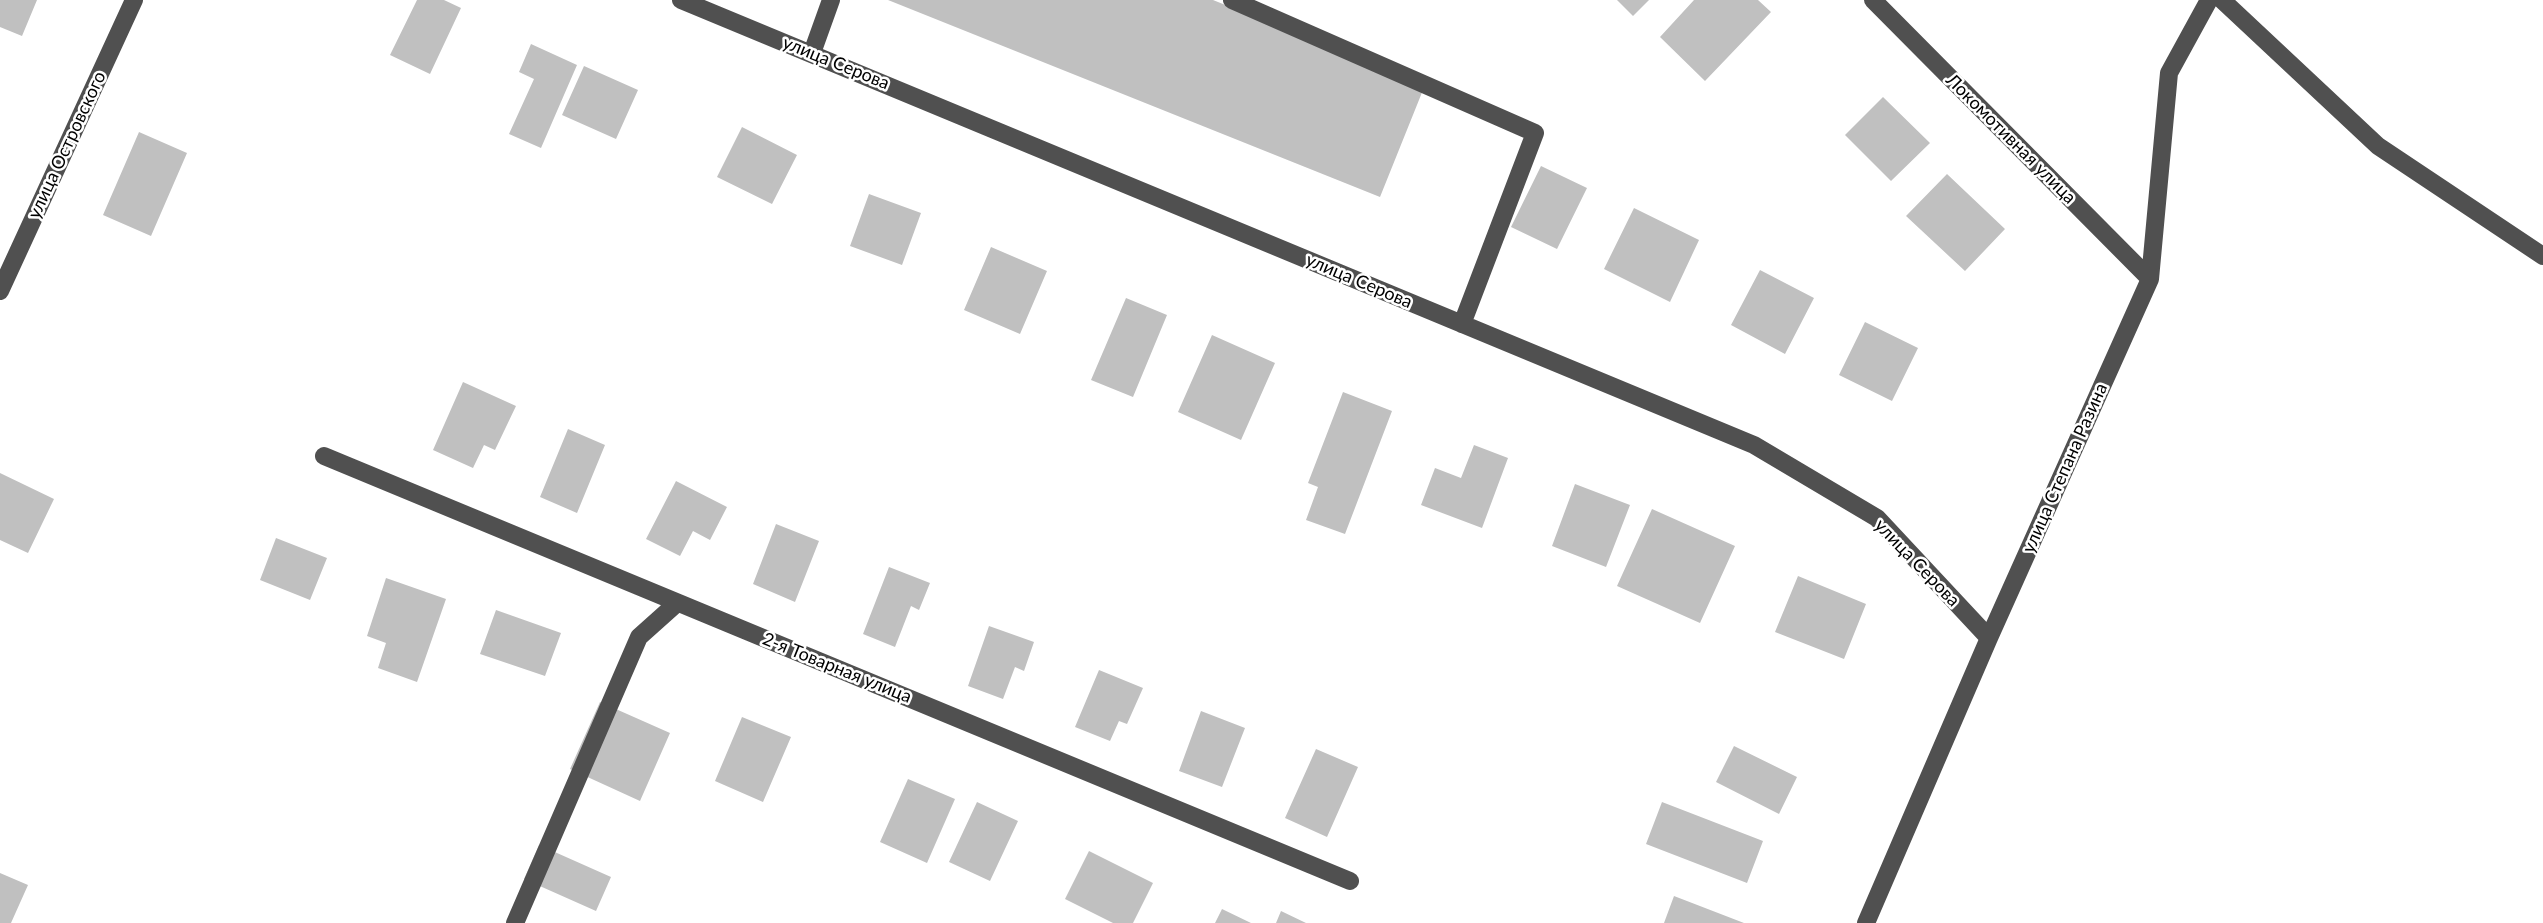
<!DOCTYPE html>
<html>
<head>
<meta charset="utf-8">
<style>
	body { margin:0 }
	canvas { display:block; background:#fff }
</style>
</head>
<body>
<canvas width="2543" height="923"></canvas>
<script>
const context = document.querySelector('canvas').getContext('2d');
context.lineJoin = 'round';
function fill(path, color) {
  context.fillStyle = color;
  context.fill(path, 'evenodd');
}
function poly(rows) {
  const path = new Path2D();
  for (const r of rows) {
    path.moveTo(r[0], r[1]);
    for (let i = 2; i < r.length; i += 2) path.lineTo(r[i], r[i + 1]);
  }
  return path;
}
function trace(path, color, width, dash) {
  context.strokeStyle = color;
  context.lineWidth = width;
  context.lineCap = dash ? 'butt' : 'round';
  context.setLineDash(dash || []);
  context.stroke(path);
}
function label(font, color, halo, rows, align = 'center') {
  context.font = font + ' Lato,sans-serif';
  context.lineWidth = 5;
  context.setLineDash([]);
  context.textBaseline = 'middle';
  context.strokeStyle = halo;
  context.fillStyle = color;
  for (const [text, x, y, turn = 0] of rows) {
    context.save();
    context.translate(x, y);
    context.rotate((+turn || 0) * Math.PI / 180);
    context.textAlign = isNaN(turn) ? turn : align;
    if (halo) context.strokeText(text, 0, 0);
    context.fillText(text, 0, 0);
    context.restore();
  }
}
fill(poly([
	[0,0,37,0,22,36,0,27],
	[417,0,444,0,461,8,430,74,390,55],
	[888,0,1213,0,1425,85,1380,197],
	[1617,0,1649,0,1633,16],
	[1694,0,1758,0,1771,12,1705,81,1660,37],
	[531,44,577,65,541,148,509,134,534,79,519,72],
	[584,66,638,90,616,139,562,115],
	[1883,97,1930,143,1891,181,1845,135],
	[742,127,797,155,772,204,717,177],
	[139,132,187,153,151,236,103,215],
	[1541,166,1587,188,1557,249,1511,227],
	[1947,174,2005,229,1965,271,1906,216],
	[869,194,921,213,902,265,850,246],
	[1634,208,1699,240,1670,302,1604,269],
	[991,247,1047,271,1020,334,964,310],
	[1760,270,1814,298,1785,354,1731,325],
	[1126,298,1167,315,1133,397,1091,380],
	[1865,322,1918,348,1892,401,1839,375],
	[1212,335,1275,363,1241,440,1178,412],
	[463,382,516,406,495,450,484,445,473,468,433,450],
	[1343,392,1392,411,1345,534,1306,520,1318,487,1308,483],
	[568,429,605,445,577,513,540,497],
	[1474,445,1508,458,1482,528,1421,505,1435,468,1461,478],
	[0,473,54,499,28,553,0,540],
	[676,481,727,507,710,540,693,531,680,556,646,539],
	[1575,484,1630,505,1606,567,1552,546],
	[1652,509,1735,546,1700,623,1617,586],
	[776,524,819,541,795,602,753,584],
	[276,538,327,558,310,600,260,580],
	[889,567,930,583,919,610,911,606,895,647,863,634],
	[1798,576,1866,604,1844,659,1775,632],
	[386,578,446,599,417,682,378,668,386,643,367,636],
	[496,610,561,633,545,676,480,654],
	[989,626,1034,642,1024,671,1015,667,1003,699,968,686],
	[1099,670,1143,688,1127,724,1119,721,1110,741,1075,727],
	[600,702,670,733,640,801,570,769],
	[1201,711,1245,728,1222,787,1179,771],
	[742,717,791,737,763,802,715,781],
	[1734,746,1797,777,1779,814,1716,782],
	[1316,749,1358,767,1327,837,1285,818],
	[908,779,955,799,927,863,880,842],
	[977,802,1018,821,990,881,949,862],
	[1662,802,1763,841,1747,883,1646,844],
	[539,845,611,877,596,911,524,879],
	[1089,851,1153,883,1133,923,1113,923,1065,899],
	[0,873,28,885,11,923,0,923],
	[1674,896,1744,923,1664,923],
	[1222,909,1251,923,1215,923],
	[1281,911,1306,923,1276,923]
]), '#c0c0c0');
trace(poly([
	[681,0,1754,445,1877,518,1989,638],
	[1232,0,1535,133,1462,324],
	[1873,0,2150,279],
	[2222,0,2378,146,2543,256],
	[812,53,831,0],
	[0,291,134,0],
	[324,456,1350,881],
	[515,923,639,637,677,603],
	[1866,923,1989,638,2150,279,2169,73,2209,0]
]), '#505050', 18);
label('18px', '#000', '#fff', [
	["улица Серова",836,63,22],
	["Локомотивная улица",2011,139,45],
	["улица Островского",67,145,-65],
	["улица Серова",1359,281,23],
	["улица Степана Разина",2065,468,-66],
	["улица Серова",1917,563,46],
	["2-я Товарная улица",837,668,22]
]);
</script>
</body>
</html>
